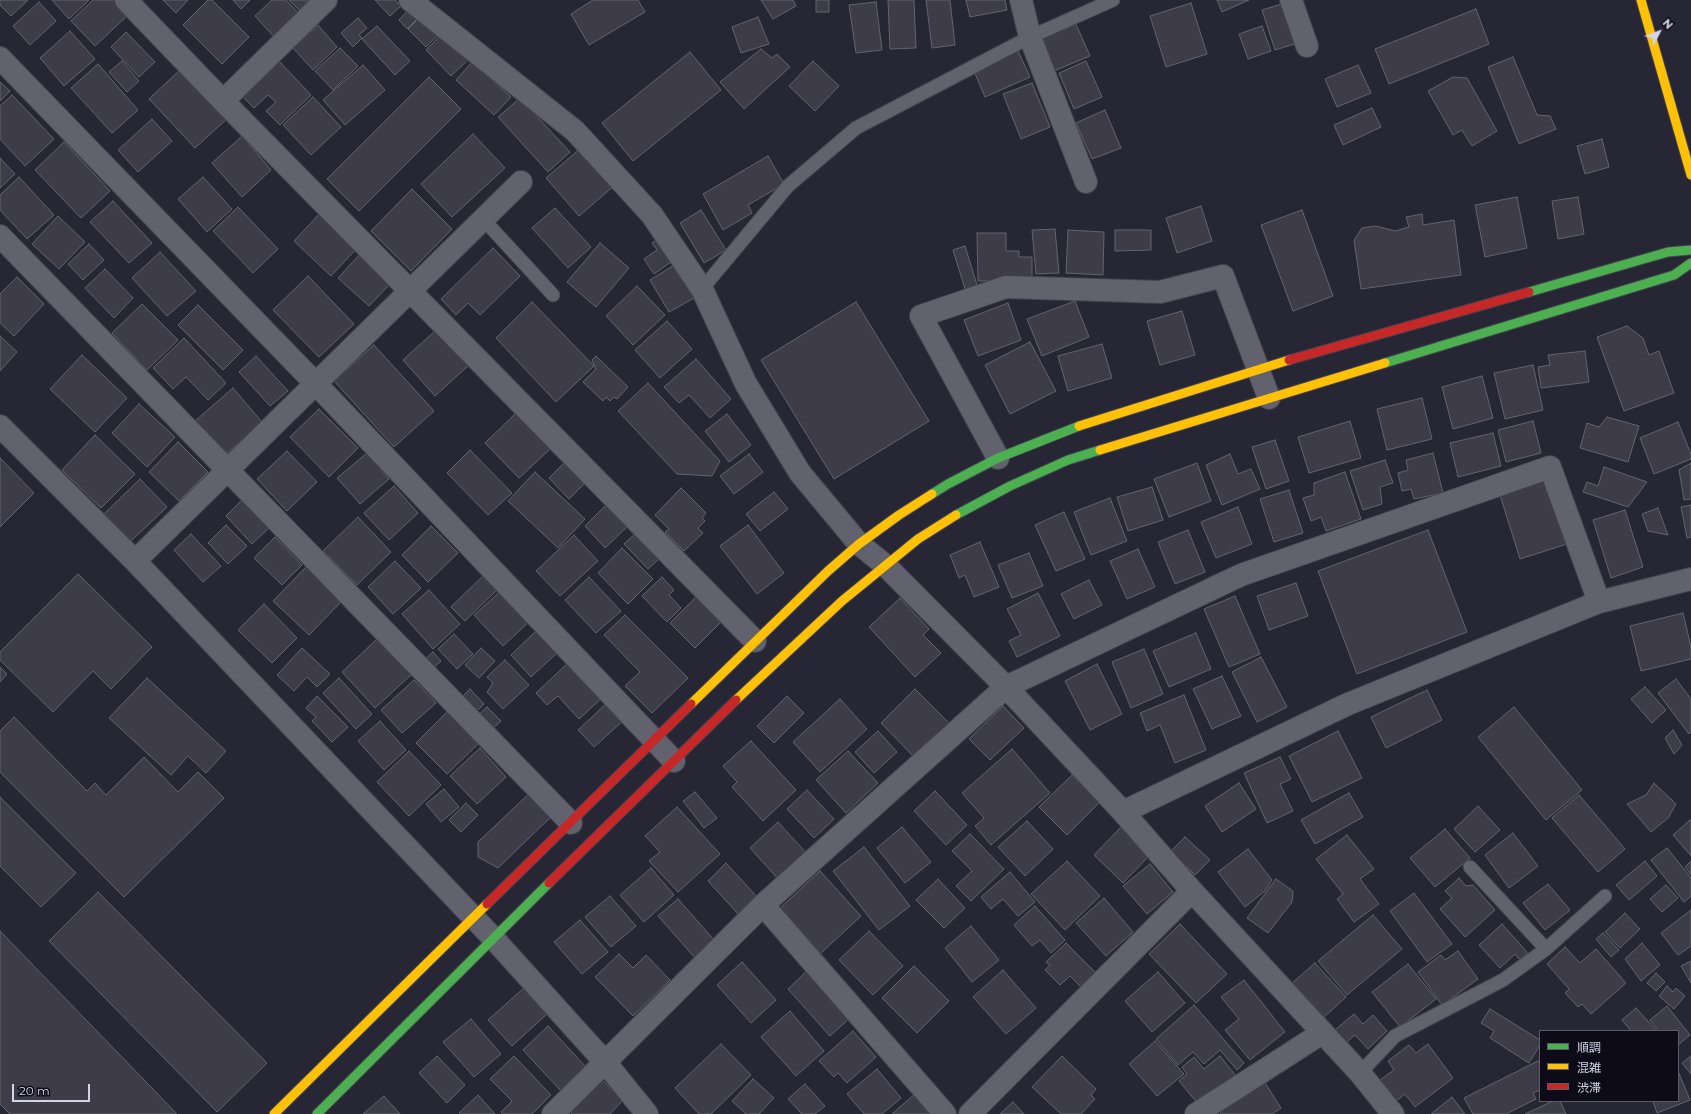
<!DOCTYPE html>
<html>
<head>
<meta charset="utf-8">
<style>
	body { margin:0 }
	#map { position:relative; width:1691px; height:1114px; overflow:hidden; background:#272634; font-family:Montserrat,"Noto Sans JP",sans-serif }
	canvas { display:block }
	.legend { position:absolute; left:1539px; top:1030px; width:140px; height:72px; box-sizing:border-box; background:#0c0b17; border:1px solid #5c5b69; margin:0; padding:5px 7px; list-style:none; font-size:12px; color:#d3d3e5 }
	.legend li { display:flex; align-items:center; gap:8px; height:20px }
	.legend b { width:20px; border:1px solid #5c5b69 }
	.north { position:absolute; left:1639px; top:12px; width:40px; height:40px; -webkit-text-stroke:3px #0c0b17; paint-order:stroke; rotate:48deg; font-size:11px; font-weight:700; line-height:16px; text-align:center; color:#d3d3e5 }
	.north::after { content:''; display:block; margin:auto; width:14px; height:18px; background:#d3d3e5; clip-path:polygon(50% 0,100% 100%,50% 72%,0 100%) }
	.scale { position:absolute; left:12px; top:1084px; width:78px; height:18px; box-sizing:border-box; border:2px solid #d3d3e5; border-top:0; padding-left:5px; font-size:12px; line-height:14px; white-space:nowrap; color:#d3d3e5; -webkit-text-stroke:3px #0c0b17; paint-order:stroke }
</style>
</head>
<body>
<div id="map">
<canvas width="1691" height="1114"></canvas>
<ul class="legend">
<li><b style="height:5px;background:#4caf50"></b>順調</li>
<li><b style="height:5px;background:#ffc107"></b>混雑</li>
<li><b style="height:5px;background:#c62828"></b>渋滞</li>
</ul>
<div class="north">N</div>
<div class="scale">20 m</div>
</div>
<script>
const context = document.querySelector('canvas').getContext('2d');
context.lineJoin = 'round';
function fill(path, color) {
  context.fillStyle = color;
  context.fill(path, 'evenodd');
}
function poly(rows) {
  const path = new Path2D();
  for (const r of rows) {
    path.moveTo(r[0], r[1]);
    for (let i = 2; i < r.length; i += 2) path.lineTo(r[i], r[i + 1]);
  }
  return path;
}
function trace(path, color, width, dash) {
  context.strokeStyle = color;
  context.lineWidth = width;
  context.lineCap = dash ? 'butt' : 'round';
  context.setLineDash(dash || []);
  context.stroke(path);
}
const building = poly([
	[0,0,28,0,11,16,0,5,0,0],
	[52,0,89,0,69,19,52,0],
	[93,0,116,0,129,14,95,46,71,21,93,0],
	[163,0,188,0,176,13,163,0],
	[208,0,212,0,249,37,222,64,183,25,208,0],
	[233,0,250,0,241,9,233,0],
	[272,0,286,0,300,15,275,38,255,16,272,0],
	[289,0,309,0,299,10,289,0],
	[375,0,395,0,401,6,390,16,375,0],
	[593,0,638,0,645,12,589,45,571,14,593,0],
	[761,0,793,0,796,6,773,19,761,0],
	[816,0,829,0,829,12,816,12,816,0],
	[888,0,914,0,916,48,890,49,888,0],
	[926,0,950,0,955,45,932,48,926,0],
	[966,0,1005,0,1007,10,970,17,966,0],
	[1217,0,1249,0,1222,12,1217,0],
	[39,2,56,21,30,45,13,26,39,2],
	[876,2,882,50,856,53,849,5,876,2],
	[1191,3,1207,54,1166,67,1150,16,1191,3],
	[1285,3,1298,43,1275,50,1262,10,1285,3],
	[409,9,418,18,407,29,399,20,409,9],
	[1476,9,1489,44,1389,84,1375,49,1476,9],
	[421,16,439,34,426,47,408,29,421,16],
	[758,17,769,44,741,53,732,27,758,17],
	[358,18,367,28,359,35,362,38,353,47,341,33,358,18],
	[1075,22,1090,56,1049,73,1034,40,1075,22],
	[318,25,337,47,313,70,293,48,318,25],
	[377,26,410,61,395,75,362,39,377,26],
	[1262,26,1271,51,1248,59,1239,34,1262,26],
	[70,31,95,59,64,86,40,58,70,31],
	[126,32,155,62,139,77,111,47,126,32],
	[442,34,468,60,451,76,426,50,442,34],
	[340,48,358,66,333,90,315,71,340,48],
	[761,49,772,58,777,54,790,67,744,109,720,82,761,49],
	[1018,51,1030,77,985,97,974,71,1018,51],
	[690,52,721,90,633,161,602,123,690,52],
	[1513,57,1537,115,1550,116,1556,129,1519,144,1488,67,1513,57],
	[122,61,139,81,127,92,109,72,122,61],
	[279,61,311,95,280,125,266,111,276,102,268,95,254,108,242,96,279,61],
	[813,61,839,86,815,111,789,86,813,61],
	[1086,61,1102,97,1074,109,1059,73,1086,61],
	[472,62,511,97,494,115,456,80,472,62],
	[98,64,138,110,112,133,71,88,98,64],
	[363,65,385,90,345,125,323,100,363,65],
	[1358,65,1371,93,1337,107,1325,79,1358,65],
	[183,67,229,117,195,148,149,99,183,67],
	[429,77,461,109,359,211,327,179,429,77],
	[1453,77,1467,78,1497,131,1472,146,1462,130,1453,135,1428,91,1453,77],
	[0,82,10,91,0,101,0,82],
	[1032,83,1050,127,1021,139,1003,94,1032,83],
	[12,95,54,139,25,166,0,139,0,106,12,95],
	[313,97,341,127,311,155,283,125,313,97],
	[520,98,570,152,548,172,498,117,520,98],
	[1372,108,1381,127,1343,145,1334,125,1372,108],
	[1105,110,1121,148,1092,159,1076,123,1105,110],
	[152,119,172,141,138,172,118,150,152,119],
	[473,134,505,168,452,217,421,184,473,134],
	[242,136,271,170,242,197,212,163,242,136],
	[1602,139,1609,167,1585,174,1577,146,1602,139],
	[64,142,110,191,81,218,35,170,64,142],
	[582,147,615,185,579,216,546,178,582,147],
	[768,156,784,184,748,205,752,213,723,230,703,194,768,156],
	[0,158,15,174,0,188,0,158],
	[19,177,54,215,27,239,0,210,0,195,19,177],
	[203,177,232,209,207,232,178,199,203,177],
	[412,189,452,229,411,271,371,231,412,189],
	[1517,197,1527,248,1485,257,1475,205,1517,197],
	[1578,197,1584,234,1558,239,1552,201,1578,197],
	[113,201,152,243,129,263,90,222,113,201],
	[1201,206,1212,241,1177,253,1166,218,1201,206],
	[238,207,278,249,253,273,213,231,238,207],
	[555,208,591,247,568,268,532,228,555,208],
	[701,210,726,250,704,263,680,223,701,210],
	[1302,210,1333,296,1293,311,1261,225,1302,210],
	[321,212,358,247,331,276,294,241,321,212],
	[1422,214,1423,225,1454,220,1461,275,1361,289,1354,240,1362,228,1376,226,1395,231,1409,227,1406,217,1422,214],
	[58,216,85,242,59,269,32,244,58,216],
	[1055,229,1059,273,1036,274,1032,230,1055,229],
	[1068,230,1104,232,1103,275,1066,273,1068,230],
	[1115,230,1151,230,1151,250,1115,251,1115,230],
	[977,233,1006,233,1006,251,1019,251,1019,257,1032,257,1032,281,978,281,977,233],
	[660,238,675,259,654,274,644,259,657,250,652,243,660,238],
	[600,243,629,268,596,307,567,282,600,243],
	[89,244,104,260,83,280,68,264,89,244],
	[965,246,977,285,965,289,953,250,965,246],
	[493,248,520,276,480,315,468,303,456,315,441,299,493,248],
	[160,252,196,291,167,316,132,278,160,252],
	[361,253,392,282,369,306,338,278,361,253],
	[676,264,696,297,669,312,650,280,676,264],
	[105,269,133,298,114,318,85,288,105,269],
	[308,276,354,324,319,357,273,310,308,276],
	[17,277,44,304,14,336,0,323,0,294,17,277],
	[637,286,665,315,633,345,606,316,637,286],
	[1075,301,1089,337,1042,356,1027,319,1075,301],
	[532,302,594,366,556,402,496,338,532,302],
	[856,302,929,421,834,479,761,360,856,302],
	[1008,303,1021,340,978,356,964,320,1008,303],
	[142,304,178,340,147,370,112,333,142,304],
	[198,305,243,350,223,370,178,325,198,305],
	[1182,311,1195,355,1160,365,1147,321,1182,311],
	[667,321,692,349,660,378,635,350,667,321],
	[1627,326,1643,338,1649,355,1659,351,1674,393,1624,411,1597,337,1627,326],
	[437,329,469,365,435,396,403,360,437,329],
	[0,336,17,352,0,371,0,336],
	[184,338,226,383,208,400,186,377,173,389,153,368,184,338],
	[1030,342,1056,391,1010,414,985,365,1030,342],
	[1102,344,1112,378,1068,391,1058,356,1102,344],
	[374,345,434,411,394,447,334,381,374,345],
	[1585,351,1589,382,1541,388,1538,367,1550,365,1548,355,1585,351],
	[82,355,127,398,95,432,50,389,82,355],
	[256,356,288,391,270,406,239,372,256,356],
	[596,356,628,387,617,399,614,397,610,401,606,397,603,401,583,382,596,369,592,360,596,356],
	[696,359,731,399,710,418,689,395,679,403,664,387,696,359],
	[1533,365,1543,410,1505,419,1494,373,1533,365],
	[1482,376,1493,418,1453,429,1442,387,1482,376],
	[648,383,720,461,712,476,677,474,618,411,648,383],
	[233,388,262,422,225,455,195,421,233,388],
	[1422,398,1432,439,1387,450,1377,409,1422,398],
	[139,404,175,437,147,467,112,433,139,404],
	[319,409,358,448,329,477,290,437,319,409],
	[516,413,550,449,519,478,485,443,516,413],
	[727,414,751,445,729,462,705,431,727,414],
	[1607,417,1639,426,1628,462,1580,448,1587,423,1599,427,1607,417],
	[1350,421,1361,458,1309,473,1298,437,1350,421],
	[1533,421,1541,453,1506,462,1498,430,1533,421],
	[1678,422,1691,454,1691,459,1654,474,1640,438,1678,422],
	[1493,433,1501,466,1458,477,1450,443,1493,433],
	[95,435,135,474,101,508,62,470,95,435],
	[1275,440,1289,481,1266,489,1252,447,1275,440],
	[178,442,208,472,179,501,149,472,178,442],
	[470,450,512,493,488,515,447,473,470,450],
	[287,451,317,482,287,511,257,479,287,451],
	[367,453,389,479,360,504,337,478,367,453],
	[1433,453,1443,493,1414,499,1411,489,1402,491,1398,473,1408,470,1406,460,1433,453],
	[749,454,763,472,734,494,720,476,749,454],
	[1230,454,1238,474,1251,469,1260,489,1222,505,1206,465,1230,454],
	[0,458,34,493,0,527,0,458],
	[1385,460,1393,483,1380,487,1382,504,1363,510,1350,471,1385,460],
	[566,461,587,481,569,499,549,478,566,461],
	[1197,463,1211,501,1169,517,1154,479,1197,463],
	[1691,463,1691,499,1684,500,1679,470,1691,463],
	[1604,467,1647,482,1628,507,1583,492,1587,482,1598,486,1604,467],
	[535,472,585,519,558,548,508,501,535,472],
	[1345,472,1361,519,1326,531,1321,517,1311,521,1303,498,1314,495,1314,483,1345,472],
	[140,479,167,507,130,542,104,514,140,479],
	[1547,480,1567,544,1520,559,1500,495,1547,480],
	[394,486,418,513,389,540,364,513,394,486],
	[1152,487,1163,520,1128,531,1117,497,1152,487],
	[681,488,706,513,702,518,705,521,698,528,703,533,684,551,665,532,669,529,655,515,681,488],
	[1289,490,1303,533,1274,542,1260,499,1289,490],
	[774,492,788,509,760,531,746,514,774,492],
	[244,498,271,526,252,544,226,516,244,498],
	[1110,498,1127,541,1091,555,1074,512,1110,498],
	[609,502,630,524,605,548,585,526,609,502],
	[1691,505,1691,537,1687,538,1681,507,1691,505],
	[1238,507,1252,544,1216,558,1201,522,1238,507],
	[1658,508,1668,535,1648,531,1642,514,1658,508],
	[1625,510,1643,567,1611,578,1593,520,1625,510],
	[1064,512,1085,559,1056,571,1035,525,1064,512],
	[358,517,391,552,357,585,323,551,358,517],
	[226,525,247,546,228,564,208,543,226,525],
	[748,525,784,573,757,594,720,546,748,525],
	[431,526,458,553,428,582,402,555,431,526],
	[1188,530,1205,572,1175,584,1158,542,1188,530],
	[1428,530,1467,632,1357,674,1318,571,1428,530],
	[636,533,660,558,648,569,624,544,636,533],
	[191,534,221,566,203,582,174,550,191,534],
	[574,535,598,561,560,596,536,571,574,535],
	[275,537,302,565,282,585,254,558,275,537],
	[980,542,999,587,974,597,965,575,959,578,950,555,980,542],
	[622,548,653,579,628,604,598,573,622,548],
	[1138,549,1155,587,1127,599,1110,561,1138,549],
	[1029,553,1043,586,1012,598,998,565,1029,553],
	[395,561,421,588,393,614,368,587,395,561],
	[306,567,342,601,309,635,273,601,306,567],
	[78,574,152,647,111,689,93,671,53,712,0,660,0,652,78,574],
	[485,574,499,588,465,621,451,607,485,574],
	[589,577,621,611,596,633,565,600,589,577],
	[662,577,674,590,669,595,681,608,667,622,642,596,662,577],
	[1089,580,1102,605,1074,619,1061,594,1089,580],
	[1296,583,1308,616,1269,630,1257,596,1296,583],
	[429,590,460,624,433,649,402,614,429,590],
	[502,590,530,621,503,646,474,615,502,590],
	[1038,593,1060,636,1017,657,1009,641,1021,635,1007,609,1038,593],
	[1235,596,1260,654,1229,667,1204,609,1235,596],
	[696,597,721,622,695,648,670,623,696,597],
	[900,598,929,629,923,635,941,653,915,677,869,627,900,598],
	[264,604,297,638,272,663,238,630,264,604],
	[1683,613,1691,647,1691,659,1641,671,1630,626,1683,613],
	[625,615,688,678,652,713,625,686,640,672,604,635,625,615],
	[536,631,557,653,531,677,511,655,536,631],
	[1196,633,1211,669,1169,687,1153,651,1196,633],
	[454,634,473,654,457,669,438,649,454,634],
	[377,639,411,675,375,708,342,672,377,639],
	[302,648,330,674,317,687,307,677,294,691,277,675,302,648],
	[481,648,495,661,479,678,465,665,481,648],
	[1144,649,1163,694,1131,708,1112,662,1144,649],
	[433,652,441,661,431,670,422,662,433,652],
	[1261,657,1287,707,1257,722,1232,672,1261,657],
	[505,660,529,685,503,709,487,692,493,683,487,677,505,660],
	[569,662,602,698,579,719,558,696,547,705,536,693,569,662],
	[1097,664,1122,714,1090,730,1065,681,1097,664],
	[0,667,7,674,0,682,0,667],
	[1222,676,1241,716,1212,729,1193,689,1222,676],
	[147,678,226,751,206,773,188,756,171,775,109,718,147,678],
	[339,678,372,714,356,729,323,693,339,678],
	[1676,679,1691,699,1691,732,1689,734,1658,693,1676,679],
	[414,680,436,703,402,733,381,710,414,680],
	[1645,687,1666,710,1652,723,1631,699,1645,687],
	[470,689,484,704,472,716,458,701,470,689],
	[915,689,949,723,915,758,881,723,915,689],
	[1427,690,1442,720,1386,748,1371,717,1427,690],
	[1184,695,1206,750,1175,763,1160,725,1147,731,1140,713,1184,695],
	[317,696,348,727,332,742,312,721,316,717,306,708,317,696],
	[787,696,804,713,774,743,757,726,787,696],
	[840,699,867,729,820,772,793,742,840,699],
	[608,702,625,719,594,747,578,730,608,702],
	[1003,706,1024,728,990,760,969,739,1003,706],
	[487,707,501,721,488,733,475,718,487,707],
	[1514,707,1582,790,1546,820,1478,737,1514,707],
	[447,712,478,744,447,774,416,743,447,712],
	[14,717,87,791,95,783,106,795,144,757,178,792,198,772,224,798,124,897,0,772,0,731,14,717],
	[380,721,406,750,384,770,358,741,380,721],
	[1673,730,1682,745,1674,754,1665,738,1673,730],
	[878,731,897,752,874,773,855,752,878,731],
	[1338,731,1362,778,1312,802,1289,756,1338,731],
	[751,741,796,790,763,821,732,787,737,782,723,766,751,741],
	[480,748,506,777,477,804,450,776,480,748],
	[1012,749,1050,793,991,845,975,826,984,818,962,793,1012,749],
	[409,751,441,785,409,816,377,782,409,751],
	[848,751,878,783,846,813,816,780,848,751],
	[1280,757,1291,779,1280,784,1293,811,1267,823,1244,773,1280,757],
	[1072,775,1087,790,1092,785,1104,798,1067,835,1039,807,1072,775],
	[1239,783,1256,809,1222,832,1205,806,1239,783],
	[1654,783,1676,804,1668,818,1651,832,1627,804,1646,795,1654,783],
	[444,789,459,807,441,822,426,804,444,789],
	[534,789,554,814,498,868,478,857,478,842,534,789],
	[807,790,834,819,814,838,787,809,807,790],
	[935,791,967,825,946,845,914,811,935,791],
	[695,792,717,818,704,828,683,801,695,792],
	[1349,793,1363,817,1315,844,1301,820,1349,793],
	[1579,795,1625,849,1598,872,1552,818,1579,795],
	[0,797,76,873,41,907,0,866,0,797],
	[466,803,478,815,461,832,449,820,466,803],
	[1478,806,1500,830,1475,852,1454,829,1478,806],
	[677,807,720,854,678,892,649,861,660,852,645,836,677,807],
	[1690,820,1691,821,1691,856,1673,835,1690,820],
	[1027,821,1053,849,1025,876,998,847,1027,821],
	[778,822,809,856,781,882,750,848,778,822],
	[902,827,931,862,905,883,877,848,902,827],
	[1121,827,1150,855,1123,883,1094,855,1121,827],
	[1445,829,1470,858,1435,887,1410,858,1445,829],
	[1513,833,1538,866,1509,888,1485,855,1513,833],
	[970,834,1004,869,971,901,956,886,972,871,952,851,970,834],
	[1347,835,1374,869,1360,879,1379,904,1354,922,1337,899,1343,894,1316,859,1347,835],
	[1185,837,1210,860,1195,875,1171,851,1185,837],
	[864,847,910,906,879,930,833,871,864,847],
	[1667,848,1691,878,1691,896,1684,902,1651,860,1667,848],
	[1248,849,1272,880,1265,891,1245,907,1218,872,1248,849],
	[1067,861,1100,896,1065,930,1031,894,1067,861],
	[1645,861,1657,876,1629,900,1616,885,1645,861],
	[1691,861,1691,875,1685,867,1691,861],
	[726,863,758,898,739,915,708,881,726,863],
	[1150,864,1173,892,1147,914,1123,886,1150,864],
	[651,868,674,895,644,922,620,895,651,868],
	[820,871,861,916,819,955,777,911,820,871],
	[1010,872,1035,902,1018,916,1003,899,991,909,981,897,1010,872],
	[1459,878,1466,886,1473,885,1495,910,1465,937,1440,909,1452,898,1445,891,1459,878],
	[938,879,965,908,944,928,916,900,938,879],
	[1276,879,1293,891,1292,902,1268,933,1247,918,1276,879],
	[1548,884,1570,910,1545,930,1523,903,1548,884],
	[1666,885,1678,898,1662,912,1650,899,1666,885],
	[98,892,267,1063,217,1112,49,941,98,892],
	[1414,893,1452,944,1427,962,1390,911,1414,893],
	[610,896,636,926,611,947,585,917,610,896],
	[1104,898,1133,932,1106,956,1076,923,1104,898],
	[678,899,715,941,696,959,658,916,678,899],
	[1035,906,1065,940,1051,953,1040,940,1032,946,1014,925,1035,906],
	[1691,910,1691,946,1678,955,1661,933,1691,910],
	[1625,913,1640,929,1620,948,1605,932,1625,913],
	[1373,915,1402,949,1347,995,1318,961,1373,915],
	[580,920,608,952,582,974,554,942,580,920],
	[1180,924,1227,974,1196,1003,1149,954,1180,924],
	[1502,924,1527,952,1523,961,1519,959,1515,954,1500,968,1479,945,1502,924],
	[971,926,999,960,972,982,945,948,971,926],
	[0,931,177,1114,10,1114,0,1104,0,931],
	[869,931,903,966,873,995,839,960,869,931],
	[1603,933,1619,950,1611,957,1596,939,1603,933],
	[1066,943,1096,973,1081,987,1070,976,1060,985,1045,970,1050,965,1046,962,1066,943],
	[1642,943,1660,965,1641,981,1625,959,1642,943],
	[1565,947,1580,963,1596,949,1626,983,1591,1014,1582,1004,1578,1007,1565,993,1569,989,1547,964,1565,947],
	[1458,951,1478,979,1442,1005,1418,972,1441,955,1445,960,1458,951],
	[619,954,633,968,646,955,670,980,633,1016,595,977,619,954],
	[1691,961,1691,983,1681,966,1691,961],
	[742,962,776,1000,751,1023,717,985,742,962],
	[1315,963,1346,997,1322,1019,1291,984,1315,963],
	[1408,964,1436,999,1400,1027,1372,992,1408,964],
	[914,966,949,1001,917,1033,882,998,914,966],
	[809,969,852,1016,830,1036,788,989,809,969],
	[1003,970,1036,1008,1006,1034,973,997,1003,970],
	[1158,972,1185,1003,1152,1032,1125,1001,1158,972],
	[1656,973,1665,982,1656,991,1647,983,1656,973],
	[1244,980,1285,1032,1250,1060,1225,1030,1239,1019,1221,997,1244,980],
	[1667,986,1673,992,1676,988,1685,996,1674,1009,1659,996,1667,986],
	[525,987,548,1013,512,1046,488,1020,525,987],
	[1194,1005,1244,1063,1237,1070,1220,1050,1204,1064,1193,1052,1178,1065,1156,1039,1194,1005],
	[1667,1006,1690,1035,1678,1045,1678,1031,1659,1031,1650,1020,1667,1006],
	[1636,1008,1657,1031,1631,1031,1622,1020,1636,1008],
	[1490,1009,1540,1040,1540,1045,1529,1063,1490,1038,1494,1031,1481,1023,1490,1009],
	[790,1011,824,1051,796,1076,761,1037,790,1011],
	[1354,1014,1363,1024,1373,1015,1387,1031,1368,1049,1355,1035,1347,1042,1335,1030,1354,1014],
	[471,1019,501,1054,474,1077,443,1042,471,1019],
	[548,1026,586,1067,561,1091,523,1050,548,1026],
	[853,1031,876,1057,847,1083,838,1073,834,1077,819,1061,853,1031],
	[1155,1041,1184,1074,1157,1096,1129,1064,1155,1041],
	[721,1044,751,1075,711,1114,699,1114,675,1088,721,1044],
	[1428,1044,1453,1078,1415,1107,1405,1094,1396,1101,1380,1080,1394,1070,1388,1061,1409,1045,1416,1053,1428,1044],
	[437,1056,465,1085,447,1103,419,1073,437,1056],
	[514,1056,551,1095,532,1114,503,1114,501,1112,512,1101,490,1079,514,1056],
	[1062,1056,1096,1089,1091,1095,1095,1099,1081,1114,1061,1114,1032,1087,1062,1056],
	[1220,1056,1236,1076,1199,1105,1179,1081,1187,1074,1182,1067,1194,1057,1204,1069,1220,1056],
	[1691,1056,1691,1074,1682,1063,1691,1056],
	[1540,1060,1540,1090,1533,1093,1536,1099,1506,1114,1473,1114,1464,1098,1540,1060],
	[877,1069,901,1098,882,1114,864,1114,847,1094,877,1069],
	[1678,1071,1690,1100,1657,1113,1653,1101,1678,1101,1678,1071],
	[600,1078,623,1100,610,1114,572,1114,569,1111,600,1078],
	[753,1079,774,1098,759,1114,746,1114,732,1101,753,1079],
	[1265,1083,1281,1108,1272,1114,1221,1114,1219,1111,1265,1083],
	[805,1084,825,1106,815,1114,802,1114,788,1099,805,1084],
	[916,1093,935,1114,892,1114,916,1093],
	[478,1095,495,1114,460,1114,459,1113,478,1095],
	[384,1096,400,1114,363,1114,384,1096],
	[1452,1097,1465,1114,1431,1114,1452,1097],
	[1553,1101,1560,1101,1566,1114,1525,1114,1553,1101],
	[1013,1102,1024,1114,1000,1114,1013,1102]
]);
fill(building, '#3d3c48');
trace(building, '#646470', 1);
const lane = poly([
	[484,220,553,295],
	[702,289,788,186,856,128,1030,37,1113,0],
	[1470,867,1546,949],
	[1360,1073,1395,1036,1503,980,1546,949,1605,896]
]);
const street = poly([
	[126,0,223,101,755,641],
	[410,0,575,131,652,215,702,289,746,384,800,473,859,544,885,565,1006,687,1123,812,1192,891,1360,1073,1393,1114],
	[1021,0,1030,37,1086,182],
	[1291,0,1307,46],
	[0,58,316,384,674,761],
	[223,101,326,0],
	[0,236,571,823],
	[0,426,135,561,493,938,605,1062,647,1114],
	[998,458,921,316,1006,287,1160,292,1223,276,1269,398],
	[135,561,521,182],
	[1123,812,1348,704,1599,602,1691,579],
	[763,905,945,1114],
	[553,1114,763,905,1006,687,1241,575,1550,467,1599,602],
	[970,1114,1192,891],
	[1196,1114,1322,1033]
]);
const fast = poly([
	[1529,292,1668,252,1691,250],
	[1385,363,1674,275,1691,263],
	[932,494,948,484,998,458,1079,426],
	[956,515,1010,486,1068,460,1100,450],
	[317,1114,549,883]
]);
const slow = poly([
	[1641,0,1691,175],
	[1079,426,1289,360],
	[1100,450,1385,363],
	[736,700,842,601,918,539,956,515],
	[691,704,828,571,859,544,899,515,932,494],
	[274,1114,487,904]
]);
const jam = poly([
	[1289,360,1529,292],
	[549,883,736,700],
	[487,904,691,704]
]);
trace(lane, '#43434f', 15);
trace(street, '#43434f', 24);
trace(fast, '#43434f', 11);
trace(slow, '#43434f', 11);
trace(jam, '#43434f', 11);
trace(lane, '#62626e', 13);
trace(street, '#62626e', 22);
trace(fast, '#4caf50', 9);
trace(slow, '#ffc107', 9);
trace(jam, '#c62828', 9);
</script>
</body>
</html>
